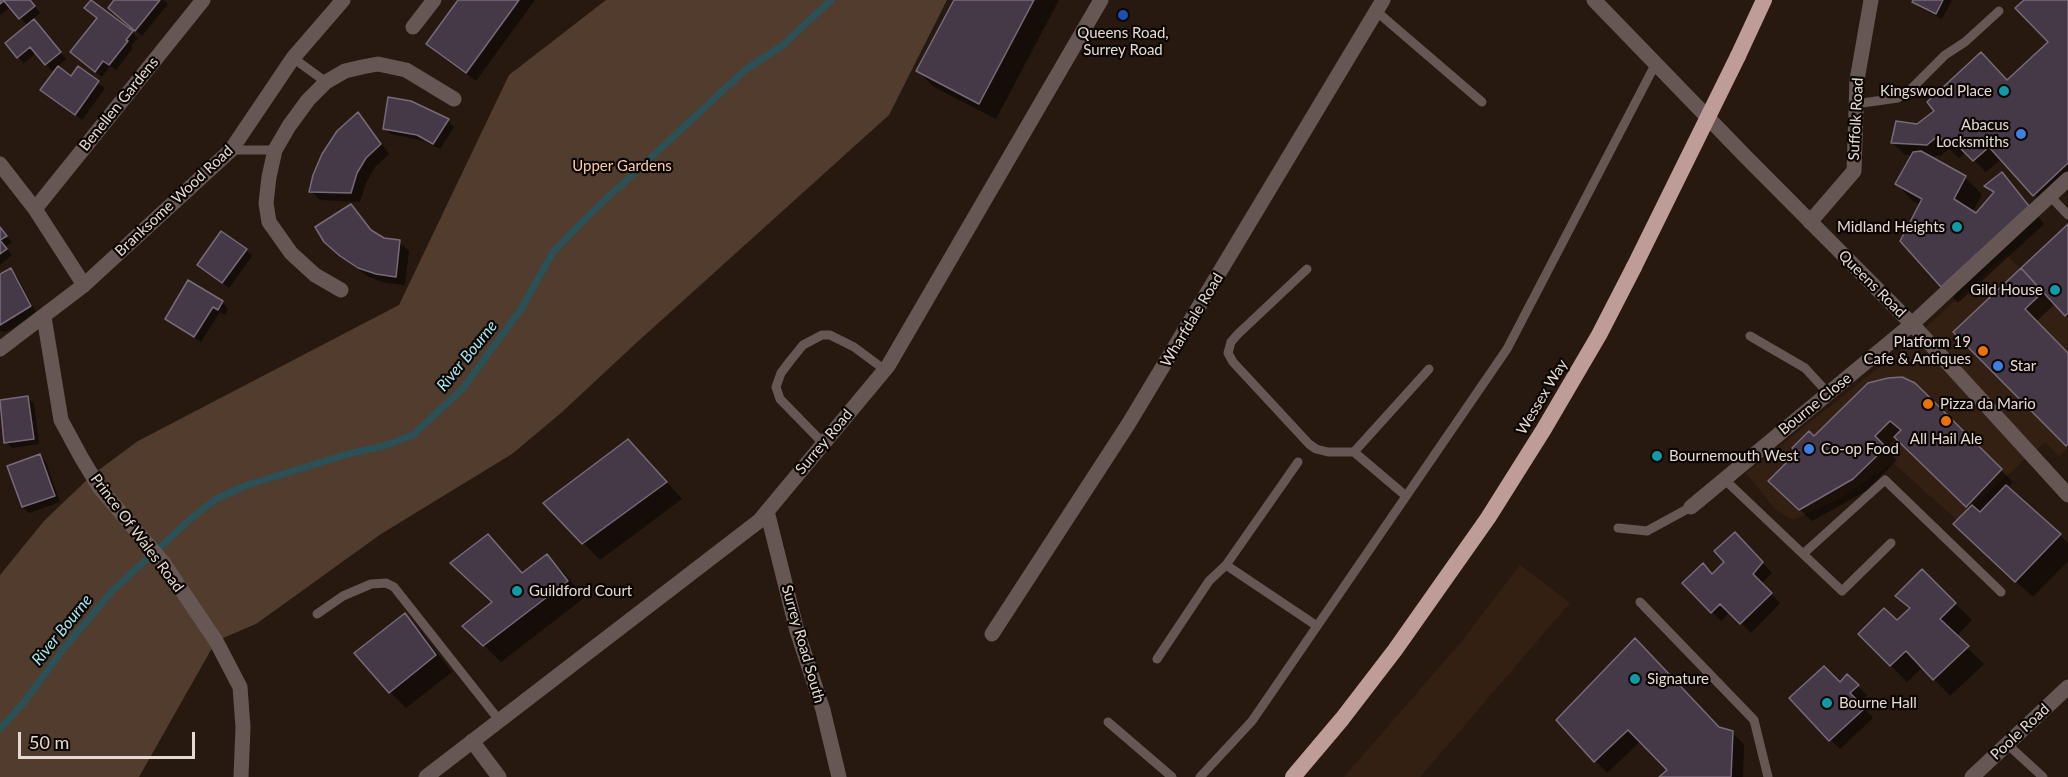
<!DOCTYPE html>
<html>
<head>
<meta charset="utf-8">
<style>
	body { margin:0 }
	#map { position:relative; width:2068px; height:777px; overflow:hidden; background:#27190f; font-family:Lato,sans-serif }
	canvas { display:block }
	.scale { position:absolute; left:18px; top:732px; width:177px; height:27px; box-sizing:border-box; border:3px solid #e4dad3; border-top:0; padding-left:8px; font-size:18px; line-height:21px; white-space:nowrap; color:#e4dad3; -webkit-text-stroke:4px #0c0603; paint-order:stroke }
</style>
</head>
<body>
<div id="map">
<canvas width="2068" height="777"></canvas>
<div class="scale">50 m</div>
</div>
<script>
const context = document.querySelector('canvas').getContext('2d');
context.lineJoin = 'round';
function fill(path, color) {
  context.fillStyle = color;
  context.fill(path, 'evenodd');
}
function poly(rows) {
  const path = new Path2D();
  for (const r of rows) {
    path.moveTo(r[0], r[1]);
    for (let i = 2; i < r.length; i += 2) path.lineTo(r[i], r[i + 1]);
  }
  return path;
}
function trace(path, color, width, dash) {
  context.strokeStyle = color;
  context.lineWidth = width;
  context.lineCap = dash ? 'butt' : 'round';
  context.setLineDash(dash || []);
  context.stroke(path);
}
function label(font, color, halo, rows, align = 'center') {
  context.font = font + ' Lato,sans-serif';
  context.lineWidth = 4.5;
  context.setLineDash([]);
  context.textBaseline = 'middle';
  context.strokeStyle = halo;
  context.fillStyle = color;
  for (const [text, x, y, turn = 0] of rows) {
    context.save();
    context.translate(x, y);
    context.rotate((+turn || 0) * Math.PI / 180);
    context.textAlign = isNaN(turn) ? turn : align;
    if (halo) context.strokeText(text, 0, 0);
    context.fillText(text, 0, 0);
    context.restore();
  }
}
fill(poly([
	[2006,254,2068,318,2068,448,2059,456,2045,442,1957,520,1893,463,1840,499,1793,520,1775,509,1746,473,1902,349],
	[1520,565,1570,603,1420,777,1344,777,1462,641]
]), '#342012');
fill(poly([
	[606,0,947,0,889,115,634,345,561,413,512,454,381,534,256,624,216,641,139,777,0,777,0,575,44,521,92,475,138,441,399,305,509,75]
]), '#523c2d');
fill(poly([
	[0,0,30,0,40,13,32,20,66,59,52,71,36,53,24,63,18,57,28,26,11,7,0,15],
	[116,0,163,0,168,4,142,36,116,14],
	[460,0,535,0,476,81,437,53,428,44],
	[955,0,1059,0,996,119,934,87,918,71],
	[1914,0,1952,0,1942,19,1920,8,1914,2],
	[2026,0,2068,0,2068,186,2046,207,2001,159,1986,172,1966,152,1959,158,1949,149,1940,156,1925,156,1965,178,1982,194,1972,213,1976,215,1994,194,1986,186,2002,174,2018,191,2044,224,1958,303,1942,286,1920,205,1913,201,1897,184,1913,155,1905,155,1893,143,1918,126,2007,81,2050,42],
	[132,32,138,38,131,46,133,48,116,70,110,66,102,77,78,58],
	[78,68,105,88,82,120,42,90,72,78],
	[358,114,367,123,389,154,375,167,366,183,360,202,320,200,311,191],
	[448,121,454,127,440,149,424,141,391,134,384,128],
	[2068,226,2068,316,2056,303,2036,322,2068,355,2068,446,1956,332],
	[0,228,12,242,5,247,12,255,0,265],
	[373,233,384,239,399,242,409,251,405,285,386,283,369,277,352,265,336,251],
	[246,250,252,256,229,288,198,265],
	[11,270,17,276,36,312,12,329,5,332,0,331,0,275],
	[222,302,228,309,225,315,220,312,201,342,173,325,167,319],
	[1914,384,2013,482,2007,488,2068,543,2068,561,2033,597,1972,541,1970,509,1897,438,1886,449,1897,460,1866,491,1812,521,1782,493,1814,438],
	[28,398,34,404,39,444,12,448,6,442,0,402],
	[40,456,46,462,60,502,29,513,23,507],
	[645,458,682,499,600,560,545,503],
	[1735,534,1772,573,1761,584,1780,603,1751,633,1730,612,1721,621,1684,583,1713,575,1726,562],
	[547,556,564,572,584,598,501,662,464,626,493,602,523,574],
	[1922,571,1972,620,1956,637,1984,664,1950,696,1923,667,1907,682,1860,634,1897,622,1910,609,1897,596],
	[405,615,421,632,452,672,406,708,390,692],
	[1847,676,1867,695,1859,703,1873,718,1840,749,1791,698,1840,684],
	[1558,720,1719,728,1732,732,1744,745,1743,777,1661,777,1669,770,1641,741,1607,773]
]), '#0007');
trace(poly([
	[0,729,24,702,64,648,112,591,195,515,216,499,247,485,348,454,383,446,413,435,463,388,521,309,553,252,591,213,745,70,783,45,831,0]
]), '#2b5056', 7);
const building = poly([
	[0,0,30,0,35,6,19,19,4,1,0,4,0,0],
	[91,0,133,31,126,40,128,41,109,65,103,61,95,72,70,52,97,18,84,8,91,0],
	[114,0,160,0,135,31,108,8,114,0],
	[458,0,519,0,466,73,426,44,458,0],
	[954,0,1034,0,979,104,916,71,954,0],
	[1913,0,1943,0,1936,14,1912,2,1913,0],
	[2024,0,2068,0,2068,163,2033,196,1989,147,1973,161,1953,141,1946,147,1939,135,1927,145,1891,143,1896,121,1917,124,1934,111,1927,102,1981,52,2007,80,2048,42,2015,8,2024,0],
	[34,19,61,52,45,65,30,47,17,58,5,43,34,19],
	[58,66,71,76,78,66,99,81,75,115,40,90,58,66],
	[388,97,411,101,449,119,433,144,417,135,383,129,388,97],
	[358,112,381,144,366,158,357,173,351,193,309,192,313,175,322,154,337,131,358,112],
	[1921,151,1966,176,1954,199,1976,213,1994,192,1984,186,2002,172,2029,206,1941,287,1900,241,1922,199,1895,184,1913,152,1921,151],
	[351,204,371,230,384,238,400,240,396,277,376,274,358,268,340,256,324,242,315,227,351,204],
	[2068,224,2068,313,2065,316,2021,268,2068,224],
	[0,227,7,236,0,240,7,249,0,254,0,227],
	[221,231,247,249,222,283,197,265,221,231],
	[11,268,31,306,0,325,0,274,11,268],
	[2021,268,2043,292,2025,309,2068,353,2068,444,2066,446,1953,332,2021,268],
	[188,280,223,301,218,310,213,307,194,337,165,319,188,280],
	[1902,377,1915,383,2002,469,1966,507,1894,437,1901,430,1890,421,1875,436,1886,447,1853,479,1799,510,1768,481,1797,452,1792,448,1809,431,1814,436,1868,383,1888,378,1902,377],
	[28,396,34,439,4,443,0,400,28,396],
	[628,439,667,482,582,544,543,503,628,439],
	[40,454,55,496,22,507,7,466,40,454],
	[2006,485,2061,534,2015,582,1953,524,1972,505,1980,512,2006,485],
	[1735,532,1763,562,1753,574,1772,593,1740,624,1720,604,1711,613,1682,583,1703,563,1712,574,1724,562,1714,551,1735,532],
	[488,534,522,573,547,554,568,581,483,646,462,626,492,602,450,563,488,534],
	[1922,569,1956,603,1940,619,1969,646,1933,680,1906,651,1890,666,1858,634,1884,608,1897,620,1910,608,1895,596,1922,569],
	[405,613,436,655,389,693,354,653,405,613],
	[1635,638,1719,727,1733,731,1731,777,1659,777,1667,770,1628,730,1594,762,1556,720,1635,638],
	[1824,666,1840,682,1847,674,1859,685,1850,693,1865,708,1829,741,1789,698,1824,666]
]);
fill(building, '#463947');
trace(building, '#786a79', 1.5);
trace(poly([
	[1376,11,1482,102],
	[293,58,326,82],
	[1855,104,1898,98,1908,92,1945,55,1965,42,1999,11],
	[231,150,275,150],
	[2050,196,2068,215],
	[1307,269,1238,334,1231,342,1228,353,1233,362,1309,444,1316,449,1328,452,1354,452],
	[1750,336,1805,368,1828,393],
	[823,443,780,399,776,387,781,373,790,361,803,345,822,335,830,335,854,347,885,370],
	[1298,462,1226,565,1317,626],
	[1724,479,1842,591,1891,543],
	[1406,496,1354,452,1429,369],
	[1618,528,1647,531,1691,507],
	[1803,554,1885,480,2001,592],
	[1640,602,1754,720,1768,777],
	[317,614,343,596,371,584,386,583,394,587,499,720],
	[1157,659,1209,581,1226,565],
	[1108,722,1172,777],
	[2007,744,2043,777],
	[1200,777,1252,721,1507,349,1656,63]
]), '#665755', 9);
trace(poly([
	[413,27,434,0],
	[0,164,35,209,84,285],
	[35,209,203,0],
	[1810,222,1854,171,1857,80,1871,0],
	[341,290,315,275,291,253,269,222,266,203,269,177,275,150,289,126,308,100,326,82,345,71,362,67,378,64,406,70,454,99],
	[44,317,61,420,81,457,99,487,162,561,216,641,240,687,243,727,241,777],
	[1691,507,1912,324,2068,179],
	[767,511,797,631,823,710,839,777],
	[992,634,1129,423,1383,0],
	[472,741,499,777],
	[426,777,759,521,888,366,1101,0]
]), '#665755', 15);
trace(poly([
	[1594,0,1746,157,1912,324,2068,495],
	[0,349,84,285,231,150,293,58,343,0],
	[1972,777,2068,687]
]), '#665755', 15);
trace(poly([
	[1738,56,1764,0],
	[1293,777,1342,719,1395,650,1488,518,1544,429,1599,335,1634,267]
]), '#be9c98', 16);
trace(poly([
	[1634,267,1738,56]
]), '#be9c98', 16);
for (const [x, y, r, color] of [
	[1123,15,6,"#1a4fb4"],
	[2004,91,6,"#0f9aa8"],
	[2021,134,6,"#3f7fe0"],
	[1957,227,6,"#0f9aa8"],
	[2055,290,6,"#0f9aa8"],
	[1983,351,6,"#e8710a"],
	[1998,366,6,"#3f7fe0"],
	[1928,404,6,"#e8710a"],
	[1946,421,6,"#e8710a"],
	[1809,449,6,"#3f7fe0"],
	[1657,456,6,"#0f9aa8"],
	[517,591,6,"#0f9aa8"],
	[1635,679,6,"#0f9aa8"],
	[1827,703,6,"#0f9aa8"]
]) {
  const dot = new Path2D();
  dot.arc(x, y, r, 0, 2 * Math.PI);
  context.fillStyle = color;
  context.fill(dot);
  trace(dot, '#0c0603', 2);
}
label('15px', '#e4dad3', '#0c0603', [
	["Queens Road,",1123,33,"center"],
	["Surrey Road",1123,50,"center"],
	["Kingswood Place",1992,91,"right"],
	["Abacus",2009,125,"right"],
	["Locksmiths",2009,142,"right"],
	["Midland Heights",1945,227,"right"],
	["Gild House",2043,290,"right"],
	["Platform 19",1971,342,"right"],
	["Cafe & Antiques",1971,359,"right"],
	["Star",2010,366],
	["Pizza da Mario",1940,404],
	["All Hail Ale",1946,439,"center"],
	["Co-op Food",1821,449],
	["Bournemouth West",1669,456],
	["Guildford Court",529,591],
	["Signature",1647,679],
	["Bourne Hall",1839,703]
], 'left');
label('15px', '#e4dad3', '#0c0603', [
	["Benellen Gardens",119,104,-51],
	["Suffolk Road",1856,119,-87],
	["Branksome Wood Road",174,201,-43],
	["Queens Road",1872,284,45],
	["Wharfdale Road",1192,320,-59],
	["Wessex Way",1542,397,-59],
	["Bourne Close",1815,404,-39],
	["Surrey Road",824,442,-50],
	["Prince Of Wales Road",137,533,53],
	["Surrey Road South",803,644,74],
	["Poole Road",2020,732,-43]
]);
label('15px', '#fdcba8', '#0c0603', [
	["Upper Gardens",622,166]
]);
label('italic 16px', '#a1eaf4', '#0c0603', [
	["River Bourne",467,356,-51],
	["River Bourne",62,630,-51]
]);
</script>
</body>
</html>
